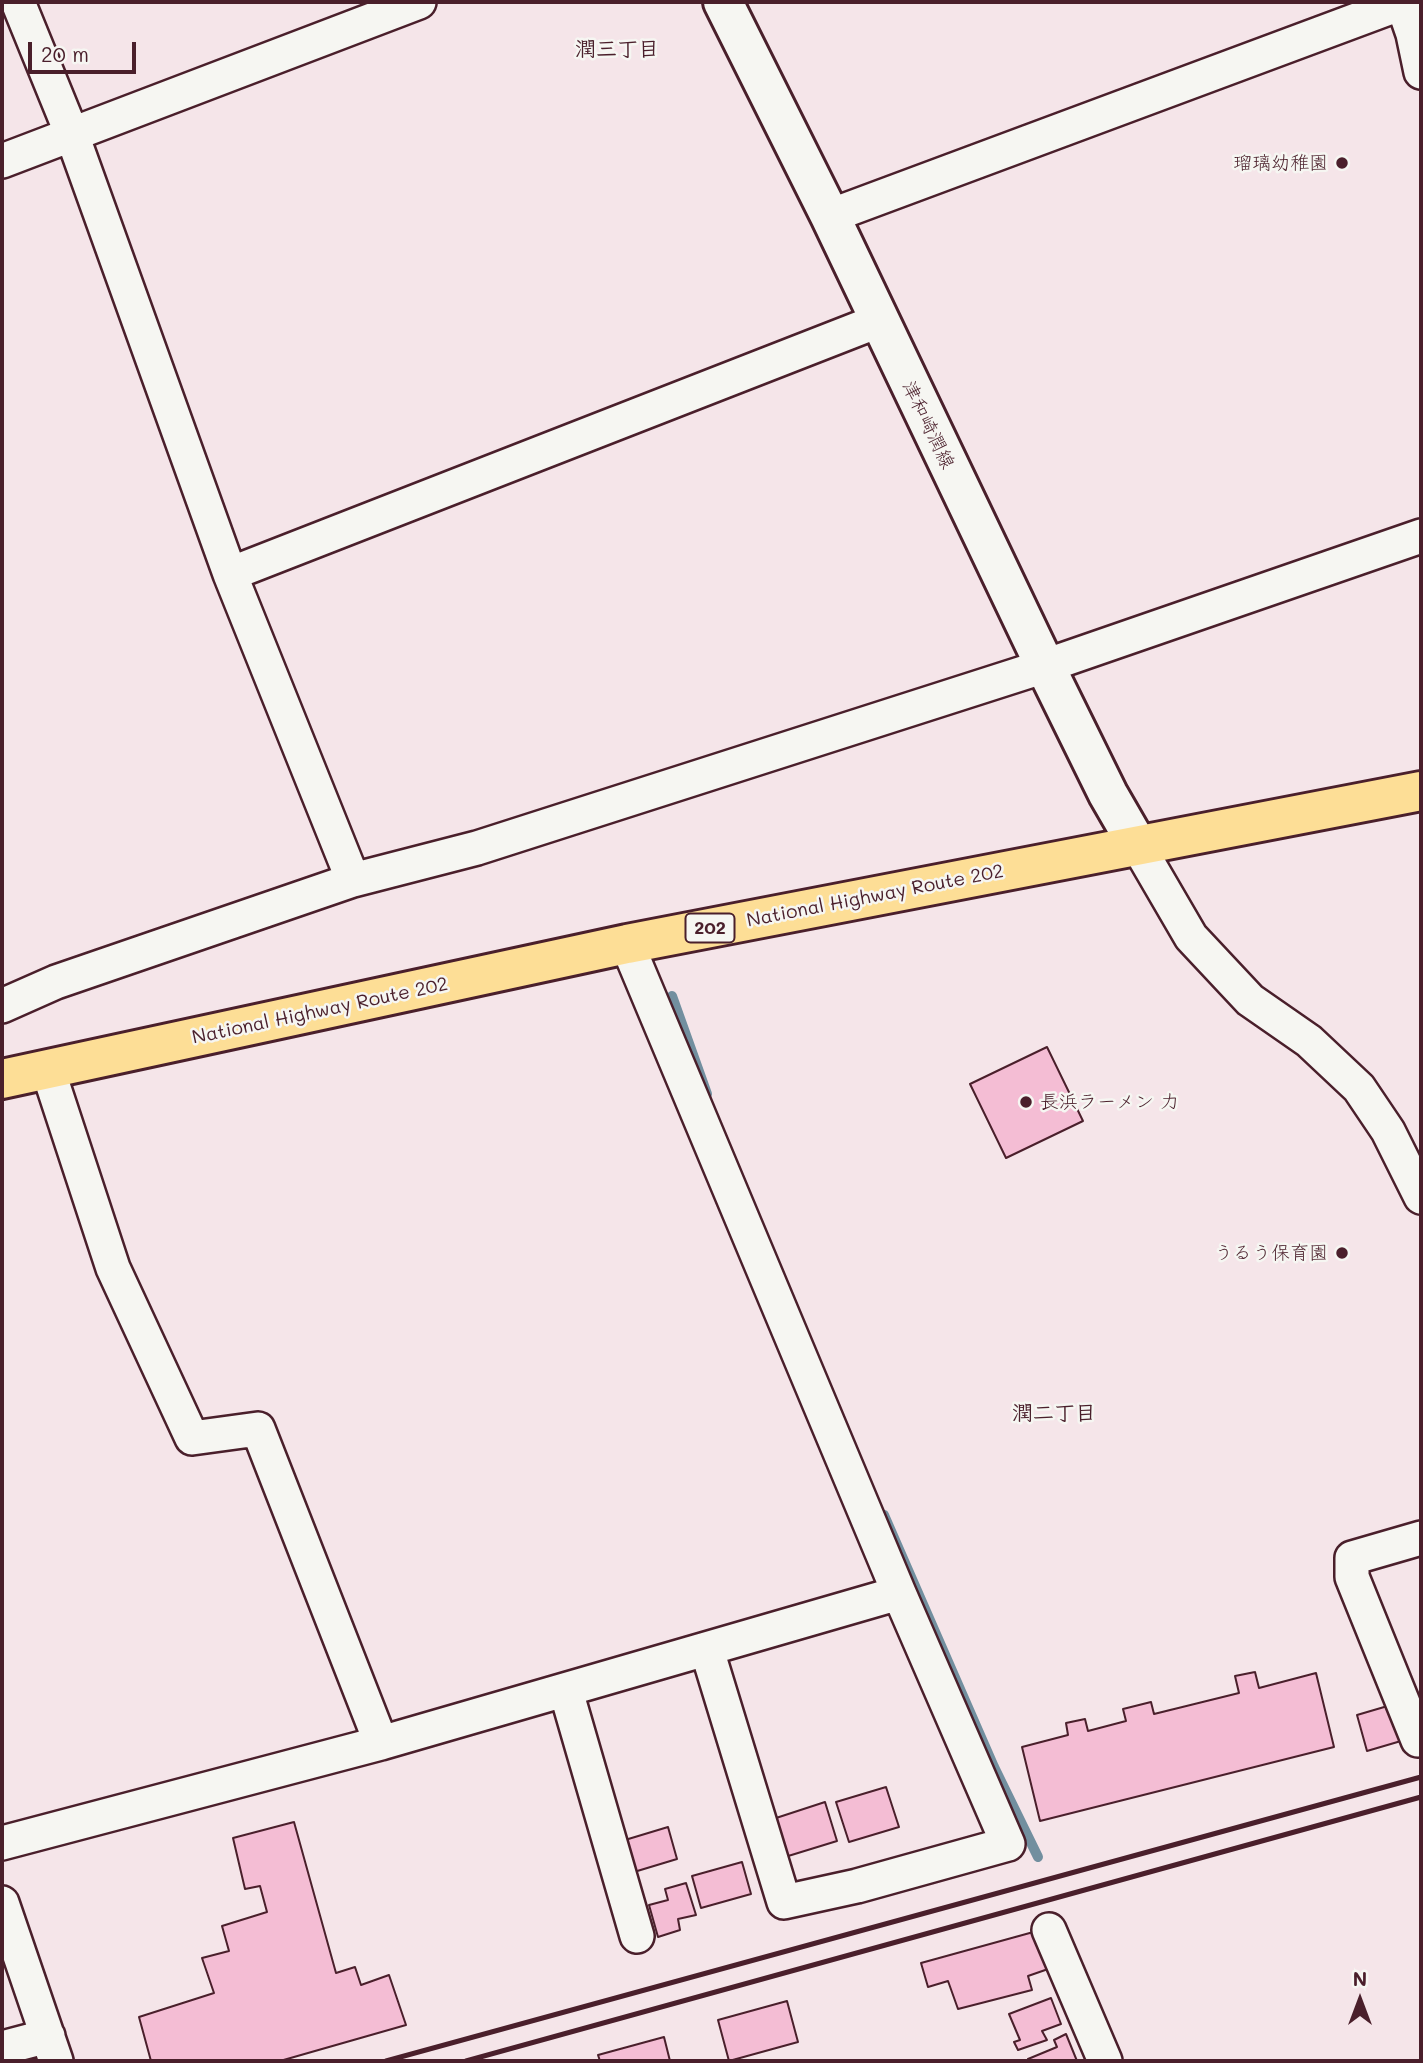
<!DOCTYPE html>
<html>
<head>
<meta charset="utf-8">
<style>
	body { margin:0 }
	#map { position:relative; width:1423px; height:2063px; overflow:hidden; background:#f5e5e9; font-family:Mali,sans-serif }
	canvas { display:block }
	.frame { position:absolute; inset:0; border:4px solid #4a1f2b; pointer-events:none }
	.north { position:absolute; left:1325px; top:1965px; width:70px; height:70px; -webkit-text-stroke:5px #f6f6f2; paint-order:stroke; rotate:0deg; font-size:19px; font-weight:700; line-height:28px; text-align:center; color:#4a1f2b }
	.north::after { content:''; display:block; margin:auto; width:24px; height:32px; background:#4a1f2b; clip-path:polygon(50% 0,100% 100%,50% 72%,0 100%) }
	.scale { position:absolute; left:28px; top:42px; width:108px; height:32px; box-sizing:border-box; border:4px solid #4a1f2b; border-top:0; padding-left:9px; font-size:21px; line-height:24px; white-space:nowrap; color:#4a1f2b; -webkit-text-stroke:5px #f6f6f2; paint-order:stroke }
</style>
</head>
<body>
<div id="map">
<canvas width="1423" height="2063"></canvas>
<div class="frame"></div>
<div class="north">N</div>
<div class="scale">20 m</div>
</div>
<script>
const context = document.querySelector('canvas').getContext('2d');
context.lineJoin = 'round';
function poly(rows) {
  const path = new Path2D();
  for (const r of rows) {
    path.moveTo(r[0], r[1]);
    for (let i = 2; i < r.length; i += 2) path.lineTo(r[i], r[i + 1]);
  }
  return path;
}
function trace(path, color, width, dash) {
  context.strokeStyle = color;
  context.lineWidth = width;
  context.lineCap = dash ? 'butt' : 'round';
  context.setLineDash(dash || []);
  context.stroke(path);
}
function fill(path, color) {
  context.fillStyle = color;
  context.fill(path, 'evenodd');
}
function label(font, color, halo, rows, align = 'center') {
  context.font = font + ' Mali,"Klee One",sans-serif';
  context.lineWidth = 5;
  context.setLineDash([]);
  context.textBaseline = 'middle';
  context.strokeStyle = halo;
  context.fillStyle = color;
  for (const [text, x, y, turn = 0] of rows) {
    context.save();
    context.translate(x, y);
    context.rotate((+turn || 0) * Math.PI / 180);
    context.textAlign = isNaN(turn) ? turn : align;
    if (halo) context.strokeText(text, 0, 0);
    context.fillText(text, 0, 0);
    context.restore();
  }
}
trace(poly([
	[672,996,707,1094],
	[884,1515,994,1767,1038,1857]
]), '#728f9f', 10);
const building = poly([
	[1047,1047,1083,1121,1006,1158,970,1084,1047,1047],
	[1255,1672,1259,1688,1316,1673,1334,1747,1040,1821,1022,1747,1068,1735,1066,1723,1085,1719,1088,1731,1126,1721,1123,1709,1151,1702,1154,1714,1239,1693,1235,1676,1255,1672],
	[1391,1705,1401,1741,1367,1751,1357,1715,1391,1705],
	[886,1787,899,1827,849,1842,836,1802,886,1787],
	[825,1802,837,1841,785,1857,773,1819,825,1802],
	[294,1822,336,1973,355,1967,361,1985,389,1975,406,2025,280,2061,151,2061,139,2017,214,1993,202,1958,229,1951,222,1926,267,1912,260,1886,245,1889,233,1838,294,1822],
	[668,1827,677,1859,634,1872,625,1840,668,1827],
	[742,1862,751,1894,701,1908,692,1876,742,1862],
	[686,1883,696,1915,678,1919,680,1930,658,1937,649,1905,668,1900,665,1889,686,1883],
	[1037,1931,1051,1968,1028,1976,1032,1990,958,2009,948,1981,928,1987,921,1963,1037,1931],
	[1051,1998,1061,2024,1042,2031,1047,2040,1018,2050,1014,2042,1020,2040,1009,2014,1051,1998],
	[787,2001,798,2042,729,2061,718,2020,787,2001],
	[1066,2034,1077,2061,1029,2061,1028,2059,1057,2047,1054,2040,1066,2034],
	[664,2037,670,2061,600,2061,598,2055,664,2037]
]);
fill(building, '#f4bdd4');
trace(building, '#4a1f2b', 2);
const minor = poly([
	[18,2,71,132,230,574,353,880],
	[1402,2,1413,34,1421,72],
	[2,161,419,2],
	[830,216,1402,3],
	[230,574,878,321],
	[1138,846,1191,937,1250,1000,1309,1041,1359,1088,1388,1131,1421,1197],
	[627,944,899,1593,1008,1844,857,1886,784,1902,707,1650],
	[2,1006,56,982,353,880,477,848,1045,666,1421,536],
	[48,1070,113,1268,192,1438,258,1429,381,1743,899,1593],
	[566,1691,637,1936],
	[1418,1740,1352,1577,1352,1558,1421,1538],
	[2,1843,381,1743],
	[2,1903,56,2061],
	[1049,1930,1105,2061],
	[2,2048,48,2036]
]);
const secondary = poly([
	[723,2,830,216,1045,666,1108,794,1138,846]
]);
const trunk = poly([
	[2,1079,627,944,1421,791]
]);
trace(minor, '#4a1f2b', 38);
trace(secondary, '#4a1f2b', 44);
trace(trunk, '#4a1f2b', 44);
trace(minor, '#f6f6f2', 33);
trace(secondary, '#f6f6f2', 38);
trace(trunk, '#fdde96', 38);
trace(poly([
	[386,2061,1421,1777],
	[466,2061,1421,1797]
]), '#4a1f2b', 5);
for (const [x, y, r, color] of [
	[1342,163,7,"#4a1f2b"],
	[1026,1102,7,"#4a1f2b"],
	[1342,1253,7,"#4a1f2b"]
]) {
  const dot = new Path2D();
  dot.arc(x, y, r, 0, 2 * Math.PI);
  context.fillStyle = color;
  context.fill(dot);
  trace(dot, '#f6f6f2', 2.5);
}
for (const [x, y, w] of [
	[710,928,49]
]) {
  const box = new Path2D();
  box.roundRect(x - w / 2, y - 14.5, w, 29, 5);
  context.fillStyle = '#f6f6f2';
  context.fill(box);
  trace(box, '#4a1f2b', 2);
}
label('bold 18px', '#4a1f2b', null, [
	["202",710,928]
]);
label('19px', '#4a1f2b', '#f6f6f2', [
	["瑠璃幼稚園",1328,163],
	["長浜ラーメン 力",1040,1102,"left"],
	["うるう保育園",1328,1253]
], 'right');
label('19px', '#4a1f2b', '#f6f6f2', [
	["津和崎潤線",928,425,64],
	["National Highway Route 202",875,896,-11],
	["National Highway Route 202",320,1011,-12]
]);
label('bold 21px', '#4a1f2b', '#f6f6f2', [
	["潤三丁目",617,50],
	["潤二丁目",1054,1414]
]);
</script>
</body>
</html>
